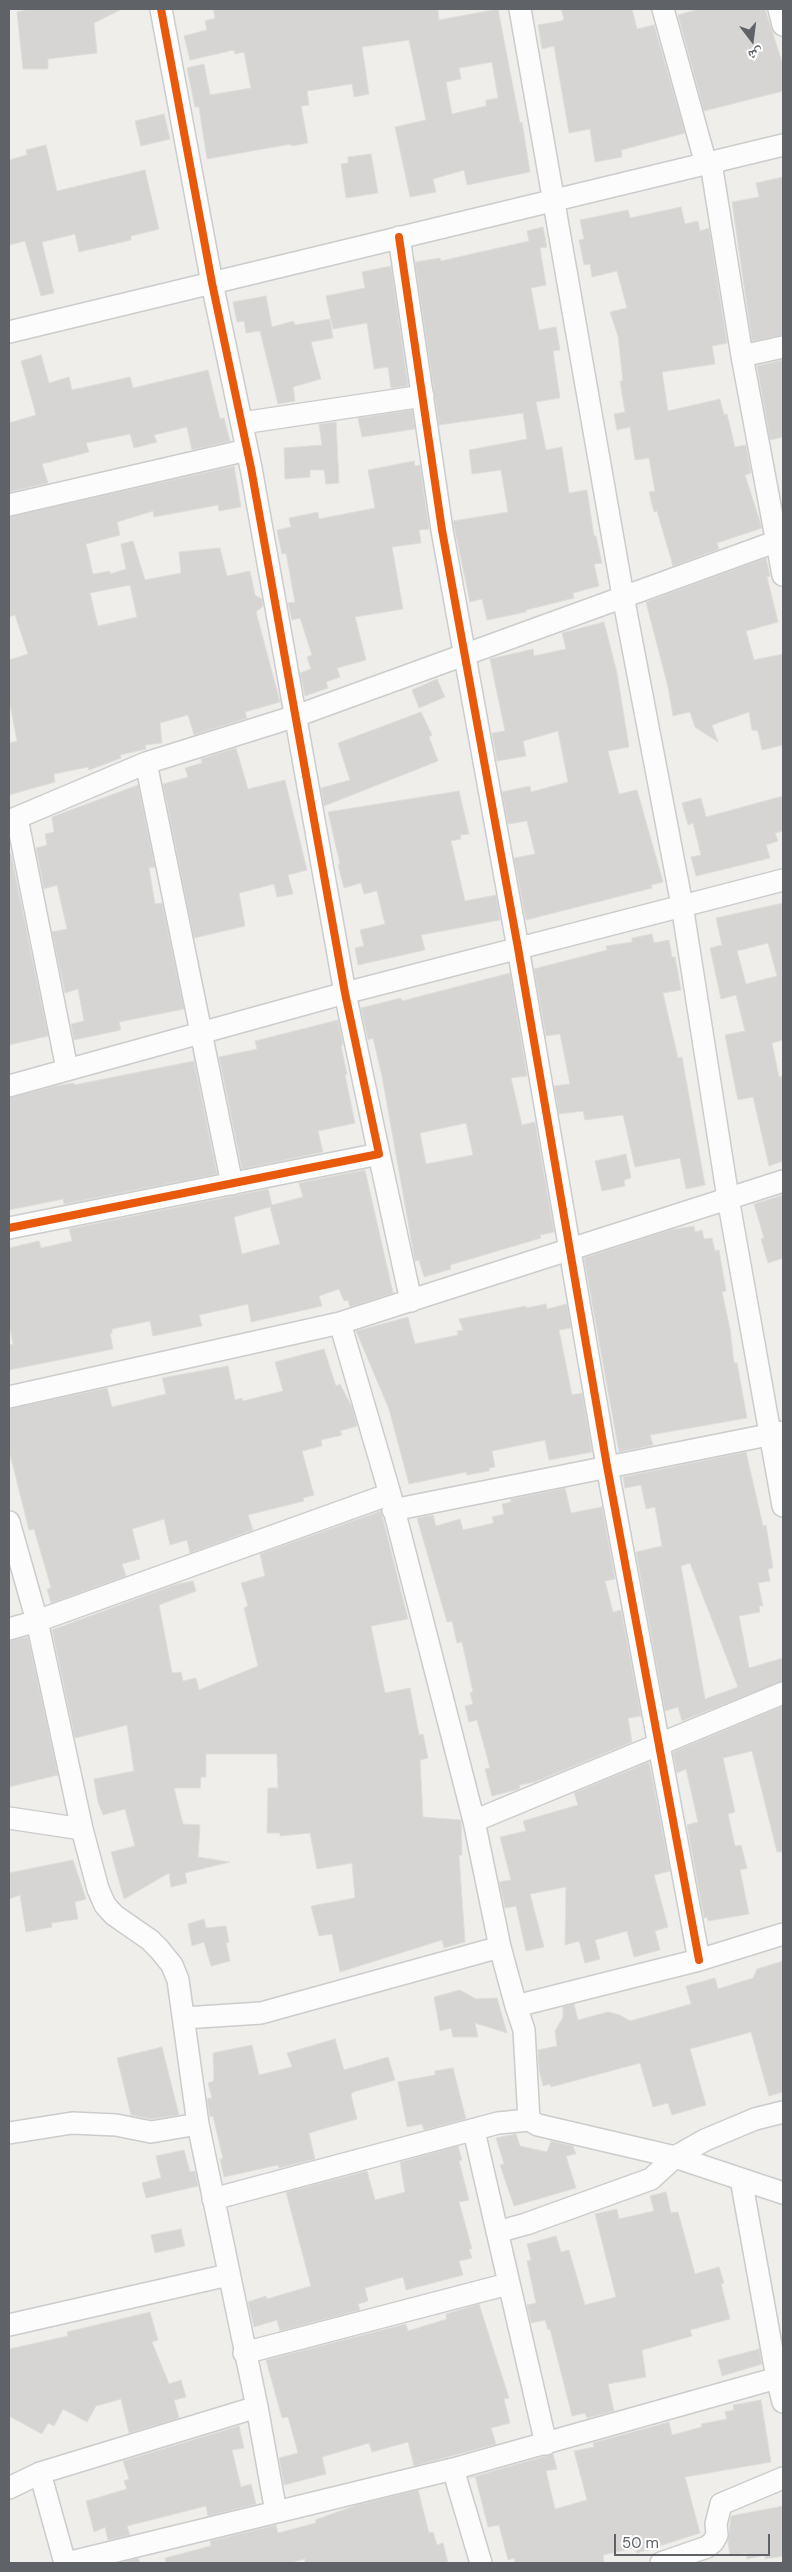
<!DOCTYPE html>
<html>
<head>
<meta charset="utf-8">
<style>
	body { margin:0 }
	#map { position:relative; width:792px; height:2572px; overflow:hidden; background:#efeeea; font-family:"DM Sans","Noto Naskh Arabic",sans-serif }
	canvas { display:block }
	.frame { position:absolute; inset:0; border:10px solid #5f6368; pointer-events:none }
	.north { position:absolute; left:727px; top:15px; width:50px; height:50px; -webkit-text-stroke:4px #fff; paint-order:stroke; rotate:165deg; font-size:14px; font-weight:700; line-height:20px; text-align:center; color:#5f6368 }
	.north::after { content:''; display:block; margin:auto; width:18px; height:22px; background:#5f6368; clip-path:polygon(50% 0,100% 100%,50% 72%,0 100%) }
	.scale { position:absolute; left:614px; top:2534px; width:156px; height:22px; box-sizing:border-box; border:2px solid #5f6368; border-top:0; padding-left:6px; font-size:15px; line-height:18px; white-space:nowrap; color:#5f6368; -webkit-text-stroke:4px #fff; paint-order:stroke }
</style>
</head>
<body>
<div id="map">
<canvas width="792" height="2572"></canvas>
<div class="frame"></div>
<div class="north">ش</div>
<div class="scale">50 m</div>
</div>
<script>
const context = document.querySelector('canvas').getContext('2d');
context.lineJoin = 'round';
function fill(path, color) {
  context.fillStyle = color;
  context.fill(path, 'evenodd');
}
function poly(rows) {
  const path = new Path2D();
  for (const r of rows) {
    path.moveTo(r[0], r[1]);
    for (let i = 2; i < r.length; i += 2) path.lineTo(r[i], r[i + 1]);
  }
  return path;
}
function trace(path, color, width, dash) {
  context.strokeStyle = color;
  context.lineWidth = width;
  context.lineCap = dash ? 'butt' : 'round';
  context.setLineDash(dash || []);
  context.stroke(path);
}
const building = poly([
	[30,9,122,9,94,23,97,53,48,59,48,69,23,69,17,12,30,9],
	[213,9,438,9,439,20,498,9,520,123,522,122,530,172,467,185,464,170,433,179,436,192,410,197,395,127,426,120,409,40,362,47,369,94,354,97,352,84,307,91,309,105,301,106,308,143,291,146,291,144,207,159,199,107,195,107,187,68,204,64,210,95,251,88,244,52,235,54,234,50,190,60,184,36,207,30,205,21,215,18,213,9],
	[492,62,498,98,486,100,486,106,452,114,446,82,461,79,459,68,492,62],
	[561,9,632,9,637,29,654,25,685,133,621,150,622,157,595,162,590,129,569,133,554,46,542,49,538,25,561,21,564,19,561,9],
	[699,9,765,9,783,65,783,91,704,111,678,15,699,9],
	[164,114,170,139,141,146,135,121,164,114],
	[46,145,57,191,145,170,159,229,131,236,131,240,79,252,75,234,42,242,54,293,41,296,25,241,9,245,9,160,27,155,26,150,46,145],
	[371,154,378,193,346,198,341,164,348,163,348,157,371,154],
	[783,177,783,335,752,341,732,202,759,197,756,183,783,177],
	[681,207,685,224,698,221,700,231,709,228,727,343,712,346,715,364,662,372,668,411,720,399,724,415,727,414,735,447,746,445,751,473,745,475,762,528,717,543,719,549,673,566,657,511,654,512,649,492,655,491,649,458,635,460,630,427,617,430,614,414,625,412,620,381,623,381,618,336,610,312,627,308,617,271,592,277,590,264,584,265,579,240,584,239,580,220,628,210,630,218,681,207],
	[543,227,547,247,540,248,546,285,531,288,539,330,556,327,560,350,553,351,560,398,536,402,546,450,562,447,569,493,587,490,594,536,596,536,602,563,594,564,599,586,573,593,574,598,526,610,526,612,487,620,482,599,470,602,453,521,508,512,501,470,472,474,469,450,527,439,523,413,439,425,415,262,440,258,441,261,529,241,527,231,543,227],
	[391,266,408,386,391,388,388,367,374,369,367,323,333,329,326,296,365,288,362,272,391,266],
	[266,296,272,327,293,321,295,325,330,319,333,338,311,342,321,379,293,387,295,401,278,404,260,331,246,333,244,321,237,322,233,302,266,296],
	[41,355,49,383,69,377,72,390,130,377,133,388,208,370,220,419,224,418,230,441,192,450,187,427,154,435,157,442,134,448,130,434,86,443,89,452,42,464,48,483,9,492,9,423,36,415,21,361,41,355],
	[783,360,783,437,770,440,757,366,783,360],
	[412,410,415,429,362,437,358,418,412,410],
	[336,422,339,483,326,484,324,470,310,470,310,477,285,479,284,448,322,445,319,424,336,422],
	[414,461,415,466,420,465,429,529,419,530,421,543,392,547,403,609,355,617,366,660,337,668,340,677,326,682,328,688,305,696,300,673,311,669,307,657,312,655,300,618,292,620,288,603,295,602,286,553,282,554,277,530,291,527,289,518,318,512,319,519,375,508,368,470,414,461],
	[234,466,241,507,219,511,218,505,154,517,153,511,117,522,120,535,86,544,93,574,110,571,110,574,126,569,121,544,133,541,145,580,181,573,179,552,220,548,227,576,250,571,255,595,262,599,263,606,256,612,280,702,245,712,247,718,194,735,188,715,160,723,162,743,145,745,146,749,120,755,121,758,89,770,88,767,54,774,55,782,9,795,9,743,17,741,9,699,9,660,28,654,15,615,9,617,9,517,234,466],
	[130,585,137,617,98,626,90,593,130,585],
	[766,558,770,576,767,577,778,622,746,631,754,660,783,654,783,745,762,750,758,731,752,730,749,712,712,725,718,742,695,727,690,712,673,716,668,687,646,602,766,558],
	[604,622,617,673,629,747,608,751,619,794,637,790,663,882,651,885,652,888,526,920,514,858,535,854,527,821,508,824,502,792,530,786,531,792,568,782,558,731,523,741,526,756,497,761,492,733,505,731,490,659,533,649,534,656,566,649,562,633,604,622],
	[437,679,445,697,419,708,412,690,437,679],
	[421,712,432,735,429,737,438,761,324,806,321,788,350,780,338,743,421,712],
	[236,748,248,789,285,780,307,870,288,875,293,894,277,897,274,884,239,893,245,926,194,938,163,784,188,777,185,768,202,763,201,759,236,748],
	[138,785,155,867,149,868,155,904,162,903,184,1009,119,1022,121,1030,74,1040,71,1024,84,1021,78,989,65,993,52,932,67,929,57,885,44,889,36,848,47,845,45,834,54,832,52,817,138,785],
	[459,791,469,834,460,835,461,839,451,841,465,901,496,895,500,920,421,935,425,950,358,965,355,948,364,946,360,930,385,924,377,891,364,894,361,883,344,888,338,865,340,864,328,812,459,791],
	[783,796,783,831,775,833,778,841,766,845,770,858,696,876,691,857,701,855,693,823,688,825,682,803,701,798,706,817,783,796],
	[11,854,48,1036,9,1045,9,855,11,854],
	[783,903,783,1040,772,1043,779,1077,783,1076,783,1161,769,1166,753,1097,738,1100,735,1086,725,1035,745,1031,736,995,721,999,710,948,722,945,716,918,783,903],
	[768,943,777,976,746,984,737,951,768,943],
	[652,934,654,943,669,940,672,957,675,957,681,990,663,993,678,1058,682,1057,705,1185,686,1189,680,1158,635,1167,623,1115,585,1120,583,1111,559,1114,554,1086,570,1084,560,1034,546,1036,534,969,607,950,606,946,632,942,632,938,652,934],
	[510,973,527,1076,511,1078,522,1125,535,1122,554,1232,540,1235,541,1238,450,1265,451,1269,424,1277,419,1260,415,1261,382,1076,373,1038,368,1040,361,1008,401,998,402,1001,510,973],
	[466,1123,473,1155,426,1164,420,1133,466,1123],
	[338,1020,343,1045,341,1046,347,1074,345,1075,355,1123,318,1131,323,1152,242,1169,219,1057,257,1049,255,1041,338,1020],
	[194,1061,217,1174,64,1204,63,1199,9,1210,9,1098,55,1086,74,1083,74,1085,194,1061],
	[626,1154,631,1178,624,1180,625,1186,602,1191,595,1161,626,1154],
	[365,1170,393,1293,350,1307,348,1300,344,1301,339,1289,319,1296,322,1306,251,1322,248,1304,199,1315,202,1326,153,1336,150,1321,112,1329,112,1333,110,1333,113,1349,9,1370,9,1345,13,1344,9,1323,9,1248,39,1241,41,1248,72,1241,69,1229,268,1189,272,1205,303,1197,299,1183,365,1170],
	[270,1207,280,1244,242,1254,234,1217,270,1207],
	[783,1195,783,1258,768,1263,761,1239,764,1238,754,1204,783,1195],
	[694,1226,695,1232,702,1230,704,1239,712,1238,715,1251,719,1250,726,1291,722,1292,730,1329,734,1363,737,1363,747,1418,650,1435,653,1445,619,1452,584,1258,670,1230,694,1226],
	[546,1304,547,1309,567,1304,571,1328,559,1330,572,1395,582,1393,592,1452,549,1460,545,1440,492,1451,495,1467,489,1468,489,1471,467,1475,466,1472,409,1484,389,1409,356,1331,408,1317,415,1344,458,1335,457,1331,463,1330,459,1319,526,1306,526,1308,546,1304],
	[324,1349,336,1386,340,1384,352,1407,357,1426,340,1431,342,1435,321,1440,322,1446,302,1451,314,1495,303,1498,304,1501,248,1515,253,1530,190,1553,187,1540,170,1545,164,1519,132,1529,140,1559,122,1564,126,1576,51,1603,47,1589,51,1588,48,1577,34,1529,29,1530,9,1450,9,1409,107,1388,112,1407,166,1394,162,1378,228,1366,235,1400,242,1398,243,1401,283,1391,275,1362,324,1349],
	[746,1452,763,1526,766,1525,773,1568,768,1569,770,1581,758,1583,763,1606,759,1606,760,1612,739,1616,749,1668,783,1658,783,1681,682,1721,678,1707,665,1711,636,1552,662,1546,655,1507,646,1509,641,1485,625,1488,623,1477,746,1452],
	[690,1563,738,1687,705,1699,681,1566,690,1563],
	[565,1488,571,1513,602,1507,615,1579,605,1581,613,1612,621,1610,641,1716,628,1718,632,1742,535,1782,520,1785,519,1789,492,1796,485,1769,490,1768,477,1720,469,1722,465,1706,473,1704,470,1693,473,1692,462,1642,457,1643,452,1621,447,1622,417,1518,433,1515,436,1526,460,1519,463,1530,494,1523,492,1517,504,1514,502,1504,511,1502,511,1499,565,1488],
	[381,1511,408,1619,371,1626,385,1693,410,1688,419,1735,423,1734,428,1758,420,1760,423,1817,461,1820,462,1855,459,1855,465,1942,444,1948,442,1940,340,1972,332,1934,319,1936,311,1906,355,1898,352,1863,317,1869,310,1833,280,1836,280,1833,267,1833,268,1788,278,1788,277,1754,206,1754,206,1777,201,1777,200,1788,174,1788,183,1824,200,1825,198,1857,230,1862,185,1873,187,1883,171,1887,169,1873,124,1899,111,1852,135,1846,125,1809,103,1815,98,1802,94,1779,134,1771,127,1725,75,1738,52,1630,174,1585,193,1581,196,1591,159,1605,172,1673,181,1672,183,1681,196,1678,199,1690,258,1666,244,1608,248,1606,241,1583,265,1576,260,1554,381,1511],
	[28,1637,58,1775,9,1787,9,1641,28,1637],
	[783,1706,783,1852,777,1852,752,1751,723,1758,735,1812,728,1814,735,1846,741,1845,747,1868,740,1870,749,1914,708,1921,707,1917,704,1918,687,1825,698,1822,686,1769,677,1773,673,1752,783,1706],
	[649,1762,670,1871,654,1875,668,1927,655,1931,660,1950,634,1957,627,1931,595,1940,600,1959,585,1963,579,1941,565,1945,566,1887,530,1894,544,1947,526,1951,516,1906,505,1908,499,1882,511,1880,500,1837,526,1831,523,1821,578,1805,574,1793,649,1762],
	[73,1860,86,1899,75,1902,78,1919,51,1923,52,1927,26,1932,20,1895,9,1899,9,1873,73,1860],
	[204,1919,206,1928,226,1926,229,1942,226,1943,230,1961,211,1966,204,1942,192,1946,188,1924,204,1919],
	[783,1961,783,2092,769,2096,751,2032,690,2049,706,2105,672,2115,668,2103,653,2107,640,2063,551,2087,550,2084,543,2086,539,2069,538,2050,557,2046,555,2031,563,2017,563,2007,574,2004,578,2020,608,2012,620,2015,630,2021,691,2004,686,1986,715,1978,718,1989,753,1978,757,1969,783,1961],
	[460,1990,476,1999,497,1998,507,2033,475,2023,478,2037,453,2037,451,2028,440,2031,434,1997,460,1990],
	[335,2039,344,2070,388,2057,395,2080,353,2092,351,2095,357,2119,309,2133,315,2159,279,2168,278,2165,224,2177,220,2159,223,2159,213,2116,210,2117,207,2099,212,2098,208,2083,214,2081,213,2053,252,2045,259,2075,292,2067,287,2053,335,2039],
	[162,2047,179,2115,151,2119,131,2115,117,2058,162,2047],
	[453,2068,466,2119,424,2130,422,2124,407,2127,398,2082,435,2075,435,2071,453,2068],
	[516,2134,520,2146,547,2152,551,2141,573,2146,576,2154,566,2156,576,2188,514,2206,500,2165,504,2164,496,2138,516,2134],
	[458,2146,462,2160,459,2161,469,2200,459,2202,472,2249,469,2249,472,2258,459,2261,463,2275,406,2290,403,2277,365,2288,368,2301,358,2304,360,2310,280,2331,277,2320,254,2327,248,2302,266,2296,267,2299,311,2286,286,2192,367,2171,375,2200,405,2192,400,2162,458,2146],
	[184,2150,190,2172,195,2171,198,2186,146,2198,142,2183,161,2178,156,2156,184,2150],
	[666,2192,671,2213,678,2212,695,2274,719,2267,724,2283,721,2284,730,2319,690,2330,692,2336,642,2350,646,2377,608,2384,614,2411,587,2418,585,2413,572,2416,550,2329,548,2330,545,2320,531,2323,527,2305,536,2303,527,2261,531,2260,527,2244,556,2236,561,2252,569,2250,585,2305,616,2297,595,2214,617,2209,619,2219,654,2211,650,2196,666,2192],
	[181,2229,185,2246,155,2253,151,2235,181,2229],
	[479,2304,509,2398,504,2399,510,2423,491,2428,496,2444,414,2466,408,2442,372,2452,369,2443,322,2457,326,2474,284,2485,279,2458,298,2453,288,2417,282,2418,266,2360,406,2324,408,2331,447,2319,446,2314,479,2304],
	[150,2312,158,2340,152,2342,169,2384,181,2380,186,2397,174,2400,179,2418,129,2433,121,2399,96,2406,87,2422,63,2409,54,2426,48,2423,42,2434,9,2416,9,2349,68,2336,67,2332,150,2312],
	[759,2349,762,2364,722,2376,718,2360,759,2349],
	[761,2400,771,2462,685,2477,700,2533,637,2553,635,2548,603,2555,604,2563,515,2563,514,2558,508,2560,499,2525,488,2527,476,2479,474,2476,469,2478,553,2454,557,2469,546,2471,555,2509,587,2500,574,2451,594,2447,593,2443,669,2422,672,2435,702,2427,701,2424,727,2419,725,2412,734,2410,733,2405,761,2400],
	[239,2426,244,2448,232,2450,241,2487,251,2484,256,2504,208,2516,206,2506,127,2526,130,2535,108,2540,105,2527,94,2532,86,2501,127,2489,124,2481,129,2479,123,2461,239,2426],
	[418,2490,429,2533,433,2532,437,2545,443,2543,448,2563,305,2563,305,2559,288,2563,166,2563,165,2558,211,2546,210,2541,276,2525,278,2533,316,2523,315,2520,357,2505,418,2490],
	[783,2506,783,2556,765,2559,765,2555,747,2559,746,2553,730,2556,728,2542,731,2516,783,2506],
	[138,2558,140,2563,119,2563,138,2558]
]);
fill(building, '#d6d5d3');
trace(building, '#deddd9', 1);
const minor = poly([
	[520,9,623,596,682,905,728,1198,783,1506],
	[663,9,706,164],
	[779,9,783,25],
	[711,163,742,356,783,575],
	[399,237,442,530,518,948,607,1466,699,1960],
	[9,332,783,145],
	[742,356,783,347],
	[242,423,423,396],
	[9,505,247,450],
	[146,763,232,1184],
	[17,818,67,1069],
	[9,821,146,763,296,716,783,539],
	[9,1086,345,993,783,880],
	[379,1154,411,1301],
	[9,1228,379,1154,345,993,251,468,212,283,161,9],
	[9,1397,340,1323,783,1181],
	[393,1510,783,1432],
	[9,1522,37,1621,82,1829,98,1889,105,1905,114,1915,150,1940,159,1949,172,1965,178,1980,198,2124],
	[9,1629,37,1621,390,1494],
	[9,1818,82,1829],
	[474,1821,783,1693],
	[500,1947,516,2006,699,1960,783,1934],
	[516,2006,524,2030,529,2120],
	[184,2018,261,2013,500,1947,474,1821,390,1494,340,1323],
	[474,2131,546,2444],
	[9,2133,72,2123,116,2125,151,2132,198,2124,257,2407,276,2512],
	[741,2179,777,2378,783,2376],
	[213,2199,498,2123,529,2120,538,2125,675,2157,783,2193],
	[497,2232,526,2224,651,2179,675,2157,705,2140,755,2119,783,2112],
	[9,2325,228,2275],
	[244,2353,508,2284],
	[453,2469,481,2563],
	[40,2473,65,2563],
	[9,2488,40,2473,257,2407],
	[67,2563,453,2469,777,2378,783,2402],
	[661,2563,707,2547,713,2542,717,2535,716,2524,721,2504,783,2478]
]);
trace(minor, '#cbcccc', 24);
trace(minor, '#fdfcfc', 21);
trace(poly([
	[399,237,442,530,518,948,607,1466,699,1960],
	[9,1228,379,1154,345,993,251,468,212,283,161,9]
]), '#e8590c', 8);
</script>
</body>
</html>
